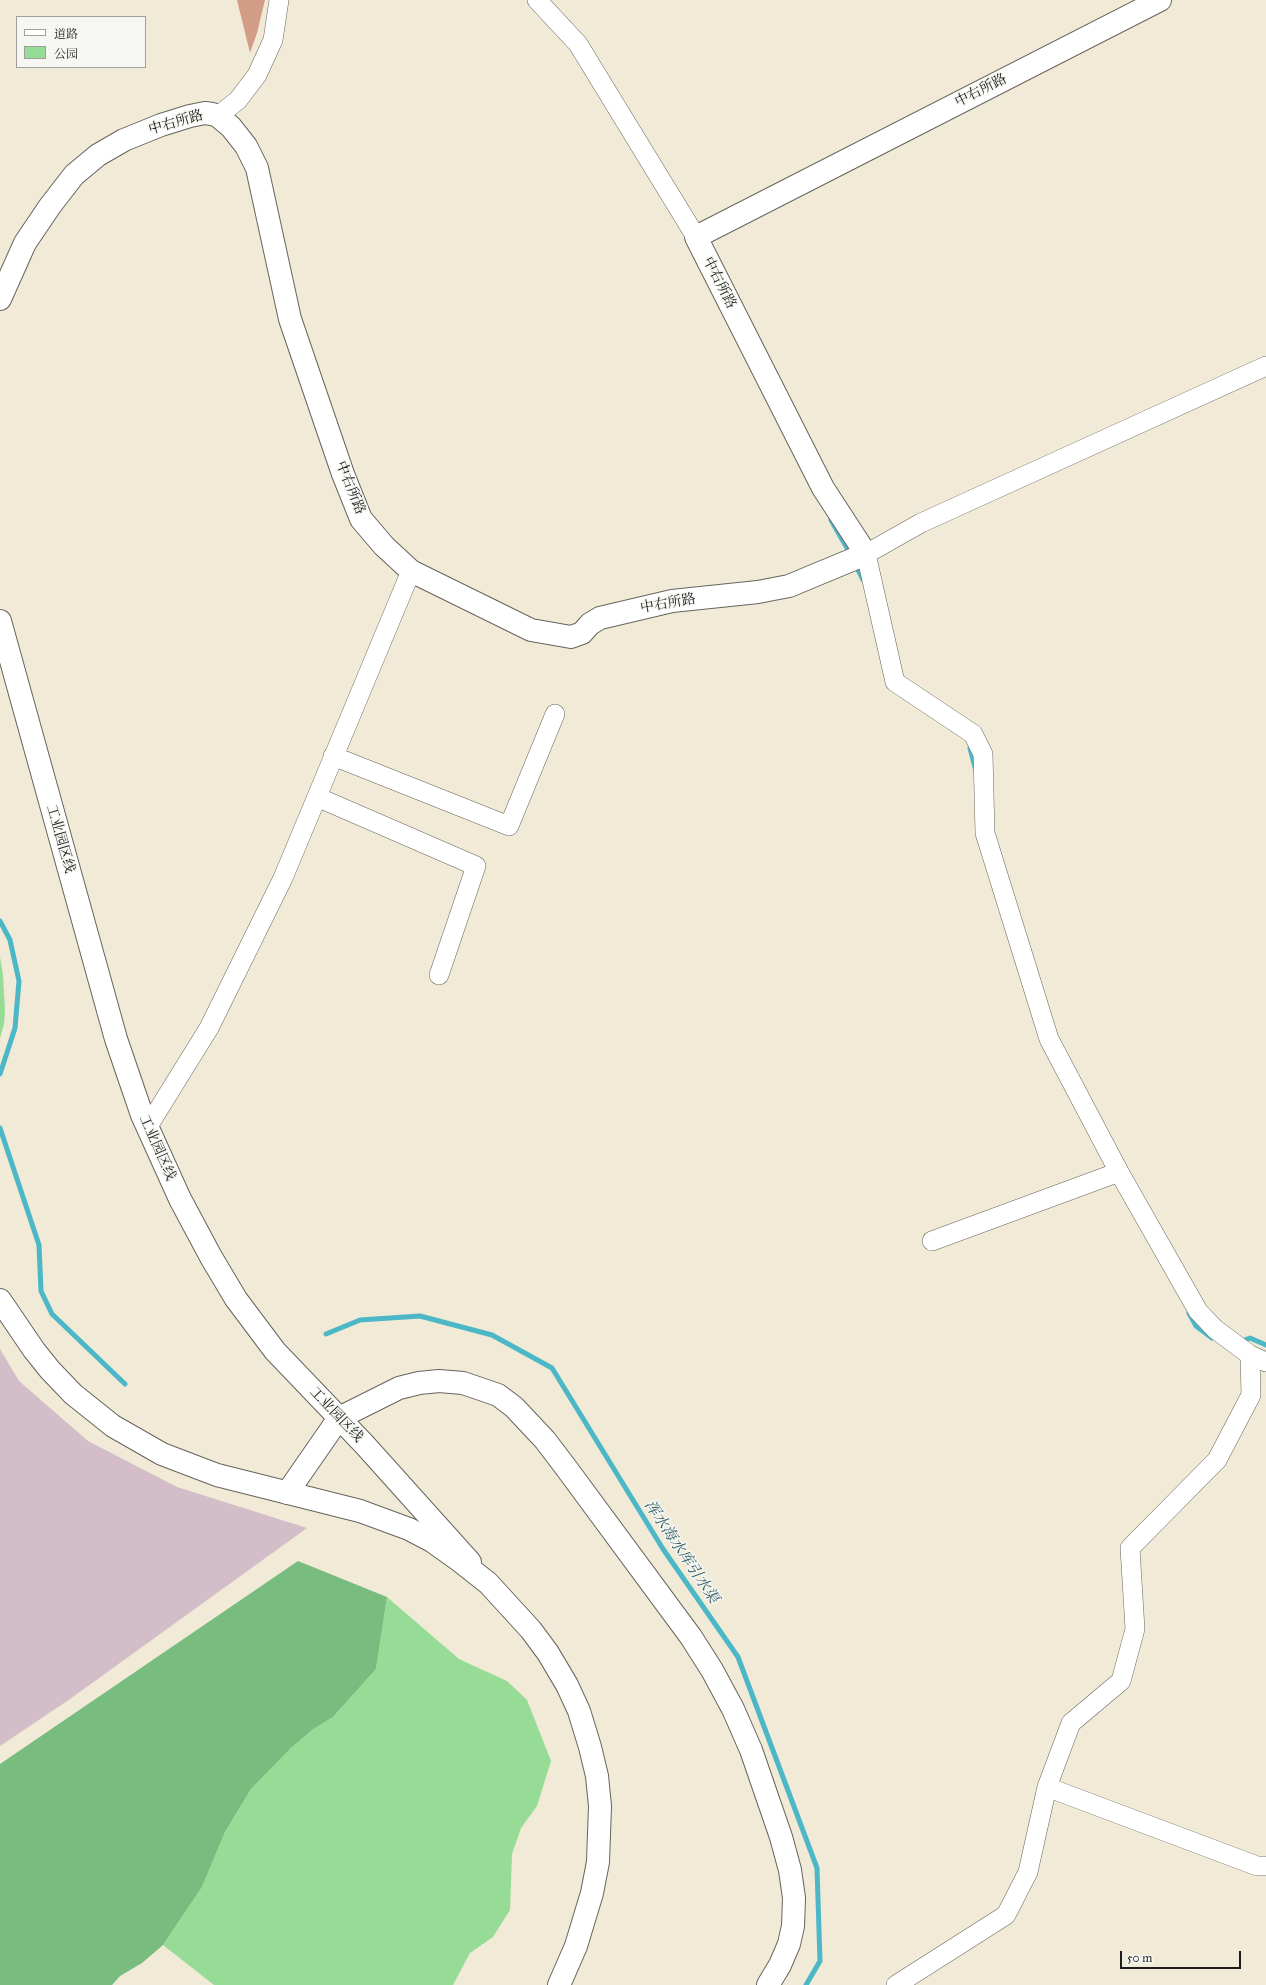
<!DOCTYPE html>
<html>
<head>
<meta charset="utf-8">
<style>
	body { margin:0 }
	#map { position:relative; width:1266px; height:1985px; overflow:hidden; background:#f1ead6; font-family:"IM FELL Great Primer","Noto Serif SC",serif }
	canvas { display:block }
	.legend { position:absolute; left:16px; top:16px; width:130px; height:52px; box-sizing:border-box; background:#f6f6f2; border:1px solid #9f9f9c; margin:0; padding:5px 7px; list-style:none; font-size:12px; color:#1c1c1c }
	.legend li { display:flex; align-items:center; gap:8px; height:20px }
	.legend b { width:20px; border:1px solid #9f9f9c }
	.scale { position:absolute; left:1120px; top:1951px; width:121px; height:18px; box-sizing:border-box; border:2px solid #1c1c1c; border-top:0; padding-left:5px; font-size:12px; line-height:14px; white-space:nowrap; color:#1c1c1c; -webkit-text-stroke:3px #f6f6f2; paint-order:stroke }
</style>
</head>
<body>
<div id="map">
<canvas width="1266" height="1985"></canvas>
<ul class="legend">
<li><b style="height:5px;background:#fff"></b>道路</li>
<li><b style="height:11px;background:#96dc96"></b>公园</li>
</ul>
<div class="scale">50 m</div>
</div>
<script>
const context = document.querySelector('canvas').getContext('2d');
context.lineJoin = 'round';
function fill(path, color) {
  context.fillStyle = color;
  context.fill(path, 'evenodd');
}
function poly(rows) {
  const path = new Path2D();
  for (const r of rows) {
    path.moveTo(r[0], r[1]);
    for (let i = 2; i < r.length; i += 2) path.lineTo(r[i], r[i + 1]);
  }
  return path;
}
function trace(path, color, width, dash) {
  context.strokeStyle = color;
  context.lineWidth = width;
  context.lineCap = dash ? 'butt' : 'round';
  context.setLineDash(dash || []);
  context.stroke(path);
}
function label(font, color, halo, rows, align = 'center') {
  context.font = font + ' "IM FELL Great Primer","Noto Serif SC",serif';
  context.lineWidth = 3;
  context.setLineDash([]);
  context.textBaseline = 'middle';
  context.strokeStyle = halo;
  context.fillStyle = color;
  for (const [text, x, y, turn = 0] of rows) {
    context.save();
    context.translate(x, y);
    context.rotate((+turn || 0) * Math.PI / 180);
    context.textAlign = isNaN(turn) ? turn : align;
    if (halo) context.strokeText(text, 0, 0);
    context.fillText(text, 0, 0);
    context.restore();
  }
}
fill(poly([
	[0,1349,19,1381,88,1441,177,1487,307,1528,70,1699,0,1746]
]), '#d2bdc8');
fill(poly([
	[0,957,3,975,5,1011,4,1024,0,1038],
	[387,1597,459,1659,507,1681,527,1700,551,1761,537,1806,521,1828,512,1854,510,1910,493,1937,470,1953,453,1985,214,1985,163,1945,202,1887,225,1832,251,1789,291,1748,312,1730,333,1717,376,1669]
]), '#96dc96');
fill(poly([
	[298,1561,387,1597,376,1669,333,1717,312,1730,291,1748,251,1789,225,1832,202,1887,163,1945,142,1963,120,1976,112,1985,0,1985,0,1764]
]), '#78bc7f');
trace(poly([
	[831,520,851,555],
	[855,564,863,580],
	[970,748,975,767],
	[0,921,10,940,19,981,15,1028,0,1074],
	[0,1128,39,1245,41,1291,52,1314,125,1384],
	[1189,1313,1196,1326,1212,1338],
	[326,1334,360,1320,420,1316,492,1335,552,1368,663,1549,738,1657,817,1868,820,1961,806,1985],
	[1239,1342,1250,1338,1266,1345]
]), '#4bb7c7', 5);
fill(poly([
	[237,0,265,0,257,33,250,53]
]), '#d29d87');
const minor = poly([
	[537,0,578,44,696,237],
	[218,116,238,100,257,75,273,40,279,0],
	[1266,366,921,523,866,554,895,682,973,734,983,754,985,833,1049,1039,1119,1172,1198,1311,1215,1329,1250,1355,1266,1362],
	[333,756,509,826,555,714],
	[317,797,476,866,439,975],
	[147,1128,209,1028,283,878,411,571],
	[932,1241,1119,1172],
	[1047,1787,1257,1866,1266,1866],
	[896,1985,1006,1915,1028,1872,1047,1787,1071,1723,1121,1681,1135,1629,1130,1548,1217,1460,1251,1395,1250,1355]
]);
const tertiary = poly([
	[0,299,25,243,50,206,74,175,98,155,124,140,161,125,190,116,205,113,212,114,218,116,231,127,246,146,257,168,290,319,343,474,361,519,384,546,411,571,531,630,571,637,582,633,590,624,600,618,672,601,758,592,789,586,866,554,823,488,696,237,1160,0],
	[339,1418,399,1388,419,1383,439,1381,463,1383,498,1395,514,1407,545,1440,567,1469,691,1637,712,1670,733,1709,751,1750,781,1837,790,1870,794,1898,793,1926,789,1944,780,1965,768,1985]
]);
const secondary = poly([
	[0,621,116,1039,142,1115,180,1199,211,1257,236,1299,275,1351,364,1444,470,1562],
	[287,1493,339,1418]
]);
const trunk = poly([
	[0,1300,34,1350,50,1370,73,1394,113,1426,162,1454,217,1475,360,1511,409,1529,432,1541,460,1561,488,1583,531,1630,548,1653,567,1685,579,1711,590,1747,597,1776,600,1806,598,1862,592,1893,576,1946,559,1985]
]);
trace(minor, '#67645d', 20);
trace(tertiary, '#67645d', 24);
trace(secondary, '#67645d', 24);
trace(trunk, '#67645d', 24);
trace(minor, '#fff', 19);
trace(tertiary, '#fff', 22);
trace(secondary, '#fff', 22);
trace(trunk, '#fff', 22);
label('14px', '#1c1c1c', '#f6f6f2', [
	["中右所路",981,91,-27],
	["中右所路",176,123,-16],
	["中右所路",719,283,63],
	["中右所路",350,488,68],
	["中右所路",668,604,-10],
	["工业园区线",60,839,74],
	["工业园区线",157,1148,66],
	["工业园区线",336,1415,46]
]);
label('italic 15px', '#2f5a60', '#f6f6f2', [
	["浑水海水库引水渠",681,1552,56]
]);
</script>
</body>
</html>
